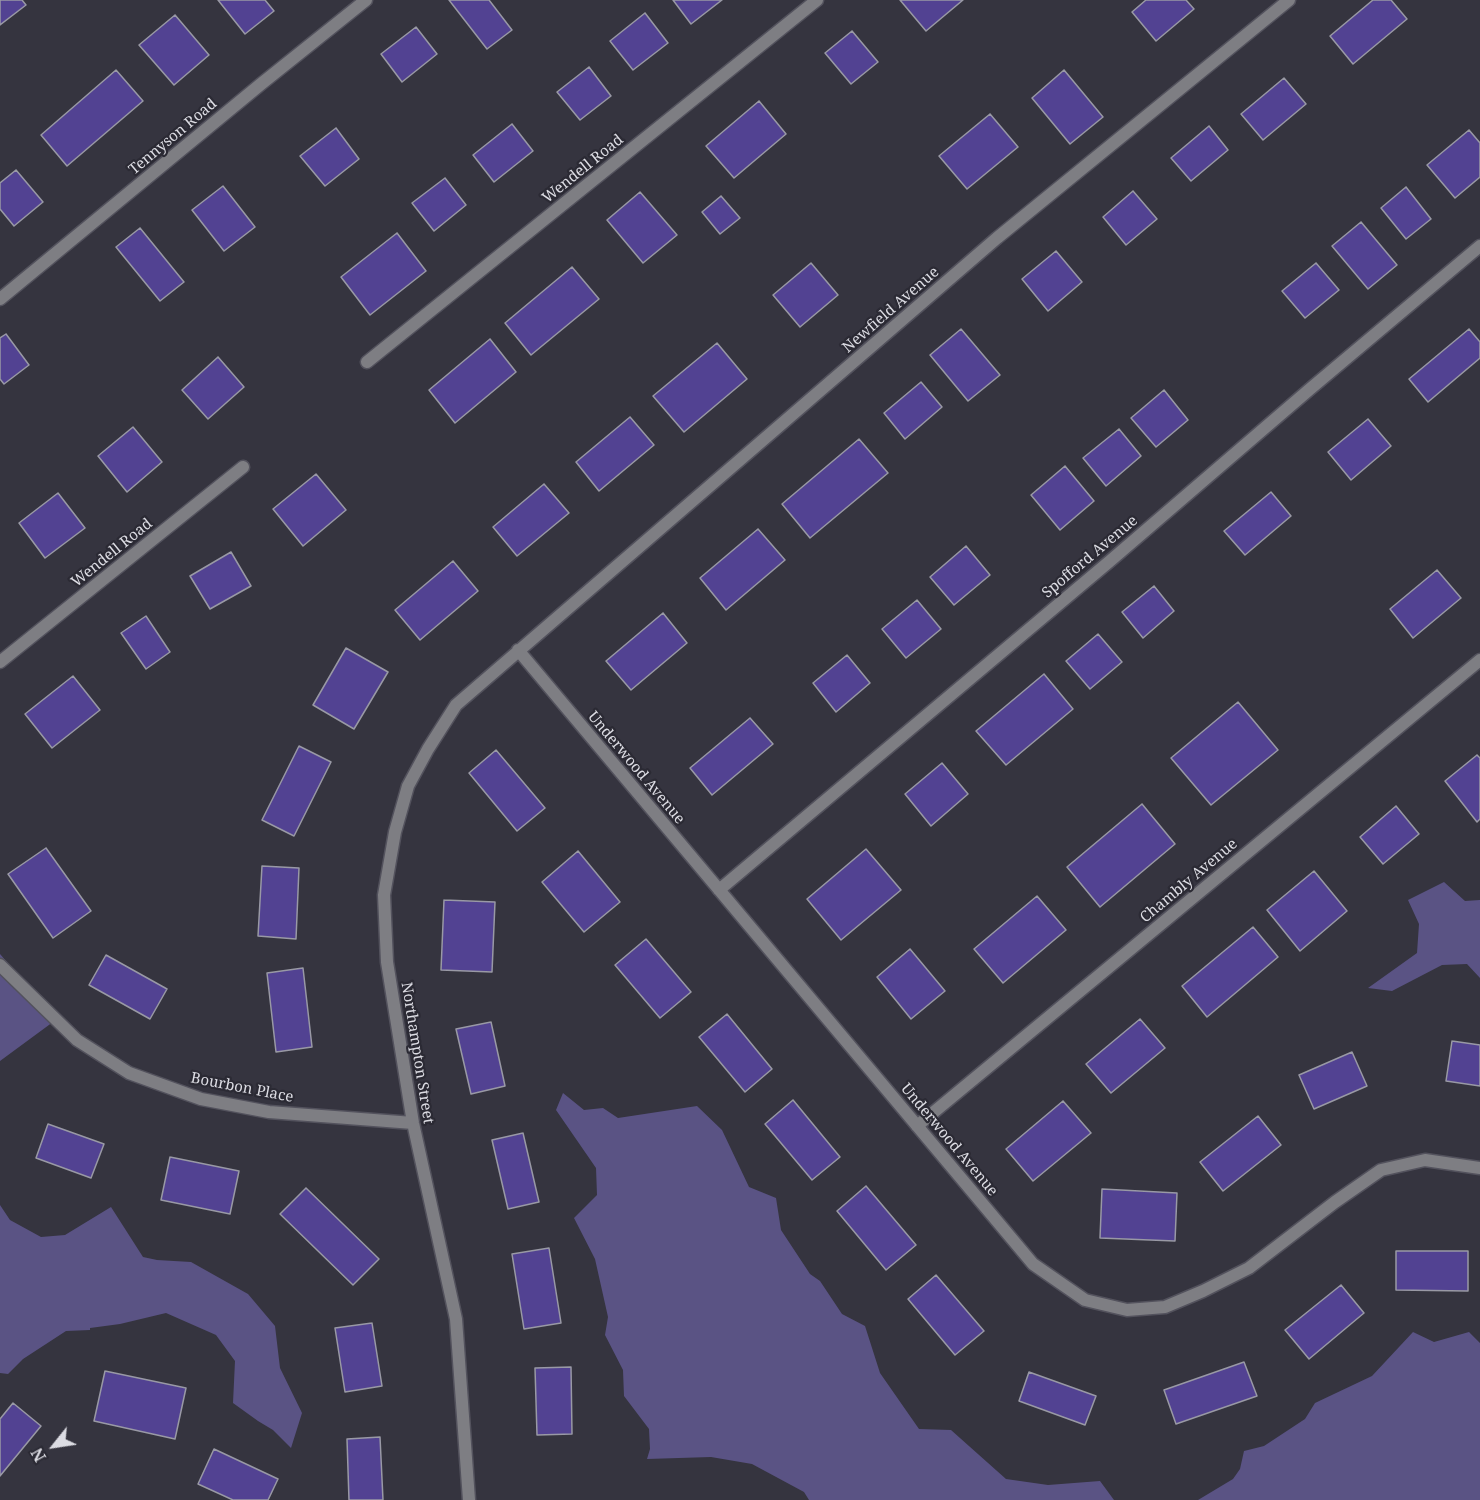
<!DOCTYPE html>
<html>
<head>
<meta charset="utf-8">
<style>
	body { margin:0 }
	#map { position:relative; width:1480px; height:1500px; overflow:hidden; background:#35343f; font-family:"Noto Serif",serif }
	canvas { display:block }
	.north { position:absolute; left:24px; top:1416px; width:60px; height:60px; -webkit-text-stroke:4px #2b2a34; paint-order:stroke; rotate:240deg; font-size:16px; font-weight:700; line-height:24px; text-align:center; color:#dcdce3 }
	.north::after { content:''; display:block; margin:auto; width:21px; height:27px; background:#dcdce3; clip-path:polygon(50% 0,100% 100%,50% 72%,0 100%) }
</style>
</head>
<body>
<div id="map">
<canvas width="1480" height="1500"></canvas>
<div class="north">N</div>
</div>
<script>
const context = document.querySelector('canvas').getContext('2d');
context.lineJoin = 'round';
function fill(path, color) {
  context.fillStyle = color;
  context.fill(path, 'evenodd');
}
function poly(rows) {
  const path = new Path2D();
  for (const r of rows) {
    path.moveTo(r[0], r[1]);
    for (let i = 2; i < r.length; i += 2) path.lineTo(r[i], r[i + 1]);
  }
  return path;
}
function trace(path, color, width, dash) {
  context.strokeStyle = color;
  context.lineWidth = width;
  context.lineCap = dash ? 'butt' : 'round';
  context.setLineDash(dash || []);
  context.stroke(path);
}
function label(font, color, halo, rows, align = 'center') {
  context.font = font + ' "Noto Serif",serif';
  context.lineWidth = 4.5;
  context.setLineDash([]);
  context.textBaseline = 'middle';
  context.strokeStyle = halo;
  context.fillStyle = color;
  for (const [text, x, y, turn = 0] of rows) {
    context.save();
    context.translate(x, y);
    context.rotate((+turn || 0) * Math.PI / 180);
    context.textAlign = isNaN(turn) ? turn : align;
    if (halo) context.strokeText(text, 0, 0);
    context.fillText(text, 0, 0);
    context.restore();
  }
}
fill(poly([
	[1444,882,1465,901,1480,900,1480,978,1467,964,1442,965,1392,991,1368,988,1417,953,1419,924,1408,900],
	[0,954,52,1014,53,1022,0,1061],
	[563,1093,584,1110,603,1108,618,1118,697,1106,722,1130,749,1187,776,1198,781,1230,810,1274,820,1281,842,1314,865,1326,880,1373,919,1429,951,1430,1006,1479,1048,1485,1100,1481,1114,1500,809,1500,804,1492,752,1464,711,1457,647,1459,650,1449,649,1429,624,1396,623,1370,605,1335,608,1317,595,1259,574,1218,597,1195,596,1168,556,1110],
	[0,1205,10,1220,41,1237,65,1235,111,1207,143,1257,157,1260,191,1262,248,1294,275,1326,280,1368,302,1413,291,1448,273,1430,258,1421,233,1403,235,1361,216,1335,166,1313,120,1324,90,1328,90,1330,66,1331,23,1359,8,1374,0,1373],
	[1413,1332,1434,1342,1469,1332,1480,1343,1480,1500,1198,1500,1233,1479,1240,1469,1244,1451,1264,1446,1305,1419,1315,1403,1372,1376]
]), '#5a5384');
const building = poly([
	[0,0,22,0,26,5,0,25,0,0],
	[218,0,265,0,274,11,245,34,218,0],
	[449,0,489,0,512,30,487,49,449,0],
	[673,0,722,0,691,24,673,0],
	[900,0,963,0,926,31,900,0],
	[1146,0,1186,0,1194,9,1156,41,1132,12,1146,0],
	[1373,0,1391,0,1407,19,1353,64,1330,36,1373,0],
	[645,13,668,43,633,70,610,41,645,13],
	[175,15,209,55,174,85,139,45,175,15],
	[416,27,437,54,402,82,381,54,416,27],
	[852,31,878,62,851,84,825,53,852,31],
	[589,67,611,96,580,120,557,92,589,67],
	[116,70,143,101,67,166,41,135,116,70],
	[1064,70,1103,117,1070,144,1032,98,1064,70],
	[1284,78,1306,104,1263,140,1241,114,1284,78],
	[759,101,786,134,734,178,706,146,759,101],
	[990,114,1018,147,967,189,939,156,990,114],
	[512,124,533,151,494,182,473,155,512,124],
	[1209,126,1228,150,1191,181,1171,158,1209,126],
	[336,128,359,159,325,186,300,156,336,128],
	[1469,130,1480,143,1480,177,1455,198,1427,165,1469,130],
	[16,170,43,202,14,226,0,209,0,183,16,170],
	[445,178,466,205,434,231,412,203,445,178],
	[223,186,255,227,224,251,192,210,223,186],
	[1406,187,1431,219,1406,239,1381,208,1406,187],
	[1133,191,1157,219,1126,245,1103,217,1133,191],
	[640,192,677,235,643,263,607,220,640,192],
	[721,196,740,218,720,234,702,212,721,196],
	[1361,222,1397,265,1368,289,1332,246,1361,222],
	[140,228,184,282,160,301,116,247,140,228],
	[397,233,426,271,370,315,341,277,397,233],
	[1056,251,1082,282,1048,311,1022,279,1056,251],
	[811,263,838,295,800,327,773,295,811,263],
	[1316,263,1339,290,1305,318,1282,291,1316,263],
	[572,267,599,299,531,355,505,323,572,267],
	[961,329,1000,375,968,401,930,355,961,329],
	[1469,329,1480,342,1480,358,1428,402,1409,379,1469,329],
	[6,334,29,365,4,384,0,379,0,338,6,334],
	[490,339,516,372,455,423,429,390,490,339],
	[717,343,747,379,684,432,653,396,717,343],
	[218,357,244,387,208,419,182,390,218,357],
	[921,382,942,407,905,439,884,413,921,382],
	[1164,390,1188,420,1156,447,1131,418,1164,390],
	[630,417,654,445,599,491,576,462,630,417],
	[1368,419,1391,446,1351,480,1328,452,1368,419],
	[133,427,162,462,127,492,98,456,133,427],
	[1119,429,1141,456,1106,486,1083,458,1119,429],
	[859,439,888,473,810,538,782,504,859,439],
	[1065,466,1094,501,1060,530,1031,495,1065,466],
	[316,474,346,510,303,546,273,509,316,474],
	[544,484,569,513,517,556,493,527,544,484],
	[1271,492,1291,516,1245,555,1224,531,1271,492],
	[58,493,85,528,45,558,19,523,58,493],
	[758,529,785,560,726,610,700,578,758,529],
	[966,546,990,575,954,605,930,577,966,546],
	[231,552,251,586,210,609,190,576,231,552],
	[453,561,478,591,420,640,395,610,453,561],
	[1437,570,1461,598,1413,638,1390,609,1437,570],
	[1154,586,1174,611,1143,638,1122,612,1154,586],
	[917,600,941,629,906,658,882,629,917,600],
	[663,613,687,643,631,690,606,661,663,613],
	[146,616,170,652,146,669,121,633,146,616],
	[1098,634,1122,662,1090,689,1066,661,1098,634],
	[346,648,388,672,354,729,313,705,346,648],
	[847,655,870,683,836,712,813,683,847,655],
	[1044,674,1073,709,1006,765,976,731,1044,674],
	[73,676,100,710,52,748,25,714,73,676],
	[1238,702,1278,750,1211,805,1171,758,1238,702],
	[750,718,773,744,712,795,690,768,750,718],
	[299,746,331,762,294,836,262,820,299,746],
	[496,750,545,808,517,831,469,773,496,750],
	[1477,755,1480,758,1480,819,1477,822,1445,781,1477,755],
	[942,763,968,794,931,826,905,794,942,763],
	[1142,804,1175,844,1100,907,1067,867,1142,804],
	[1396,806,1419,834,1383,864,1360,837,1396,806],
	[46,848,91,911,53,938,8,874,46,848],
	[866,849,901,890,841,940,807,899,866,849],
	[578,851,620,902,584,932,542,882,578,851],
	[262,866,299,868,296,939,258,936,262,866],
	[1314,871,1347,911,1300,951,1267,910,1314,871],
	[1037,896,1066,930,1003,983,974,949,1037,896],
	[444,900,495,902,492,972,441,970,444,900],
	[1253,927,1278,957,1207,1017,1182,986,1253,927],
	[646,939,691,992,660,1018,615,965,646,939],
	[910,949,945,991,911,1019,877,977,910,949],
	[106,955,167,989,150,1019,89,985,106,955],
	[303,968,312,1047,276,1052,267,973,303,968],
	[727,1014,772,1069,745,1092,699,1037,727,1014],
	[1140,1019,1165,1048,1111,1093,1086,1064,1140,1019],
	[491,1022,505,1086,471,1094,456,1029,491,1022],
	[1452,1041,1480,1045,1480,1086,1446,1081,1452,1041],
	[1352,1052,1367,1086,1314,1109,1299,1075,1352,1052],
	[793,1100,840,1157,812,1180,765,1124,793,1100],
	[1063,1101,1091,1133,1033,1181,1006,1149,1063,1101],
	[1258,1116,1281,1145,1223,1191,1200,1162,1258,1116],
	[48,1124,104,1144,91,1178,36,1158,48,1124],
	[523,1133,539,1202,508,1209,492,1140,523,1133],
	[170,1157,239,1171,230,1214,161,1200,170,1157],
	[866,1186,916,1245,886,1270,837,1211,866,1186],
	[306,1188,379,1259,353,1285,280,1214,306,1188],
	[1102,1189,1177,1193,1175,1241,1100,1238,1102,1189],
	[549,1248,561,1323,524,1329,512,1254,549,1248],
	[1396,1251,1468,1251,1468,1291,1396,1290,1396,1251],
	[936,1275,984,1331,955,1355,908,1299,936,1275],
	[1341,1285,1364,1313,1309,1359,1285,1330,1341,1285],
	[372,1323,382,1386,345,1392,335,1328,372,1323],
	[1244,1362,1257,1396,1176,1424,1164,1390,1244,1362],
	[571,1367,572,1434,537,1435,535,1368,571,1367],
	[105,1371,186,1388,175,1439,94,1421,105,1371],
	[1029,1372,1096,1396,1085,1425,1019,1401,1029,1372],
	[13,1403,41,1426,0,1476,0,1419,13,1403],
	[380,1437,383,1500,349,1500,347,1439,380,1437],
	[214,1449,278,1479,268,1500,233,1500,198,1484,214,1449]
]);
fill(building, '#524292');
trace(building, '#9999a5', 1.5);
const minor = poly([
	[0,299,261,84,366,0],
	[367,362,817,0],
	[518,650,1033,1264,1085,1300,1127,1310,1165,1307,1203,1291,1249,1268,1335,1202,1381,1170,1425,1160,1480,1168],
	[0,662,243,467],
	[719,890,1110,561,1310,389,1480,246],
	[0,965,77,1040,129,1073,201,1099,269,1112,413,1123],
	[917,1126,1480,660],
	[469,1500,456,1319,413,1123,387,962,384,895,395,832,408,786,428,749,456,705,997,238,1289,0]
]);
trace(minor, '#53525d', 15);
trace(minor, '#7e7e83', 12);
label('15px', '#dcdce3', '#2b2a34', [
	["Tennyson Road",173,137,-40],
	["Wendell Road",583,169,-39],
	["Newfield Avenue",891,310,-41],
	["Wendell Road",112,553,-39],
	["Spofford Avenue",1090,557,-40],
	["Underwood Avenue",636,768,50],
	["Chambly Avenue",1189,881,-40],
	["Northampton Street",417,1053,81],
	["Bourbon Place",242,1088,11],
	["Underwood Avenue",949,1140,50]
]);
</script>
</body>
</html>
